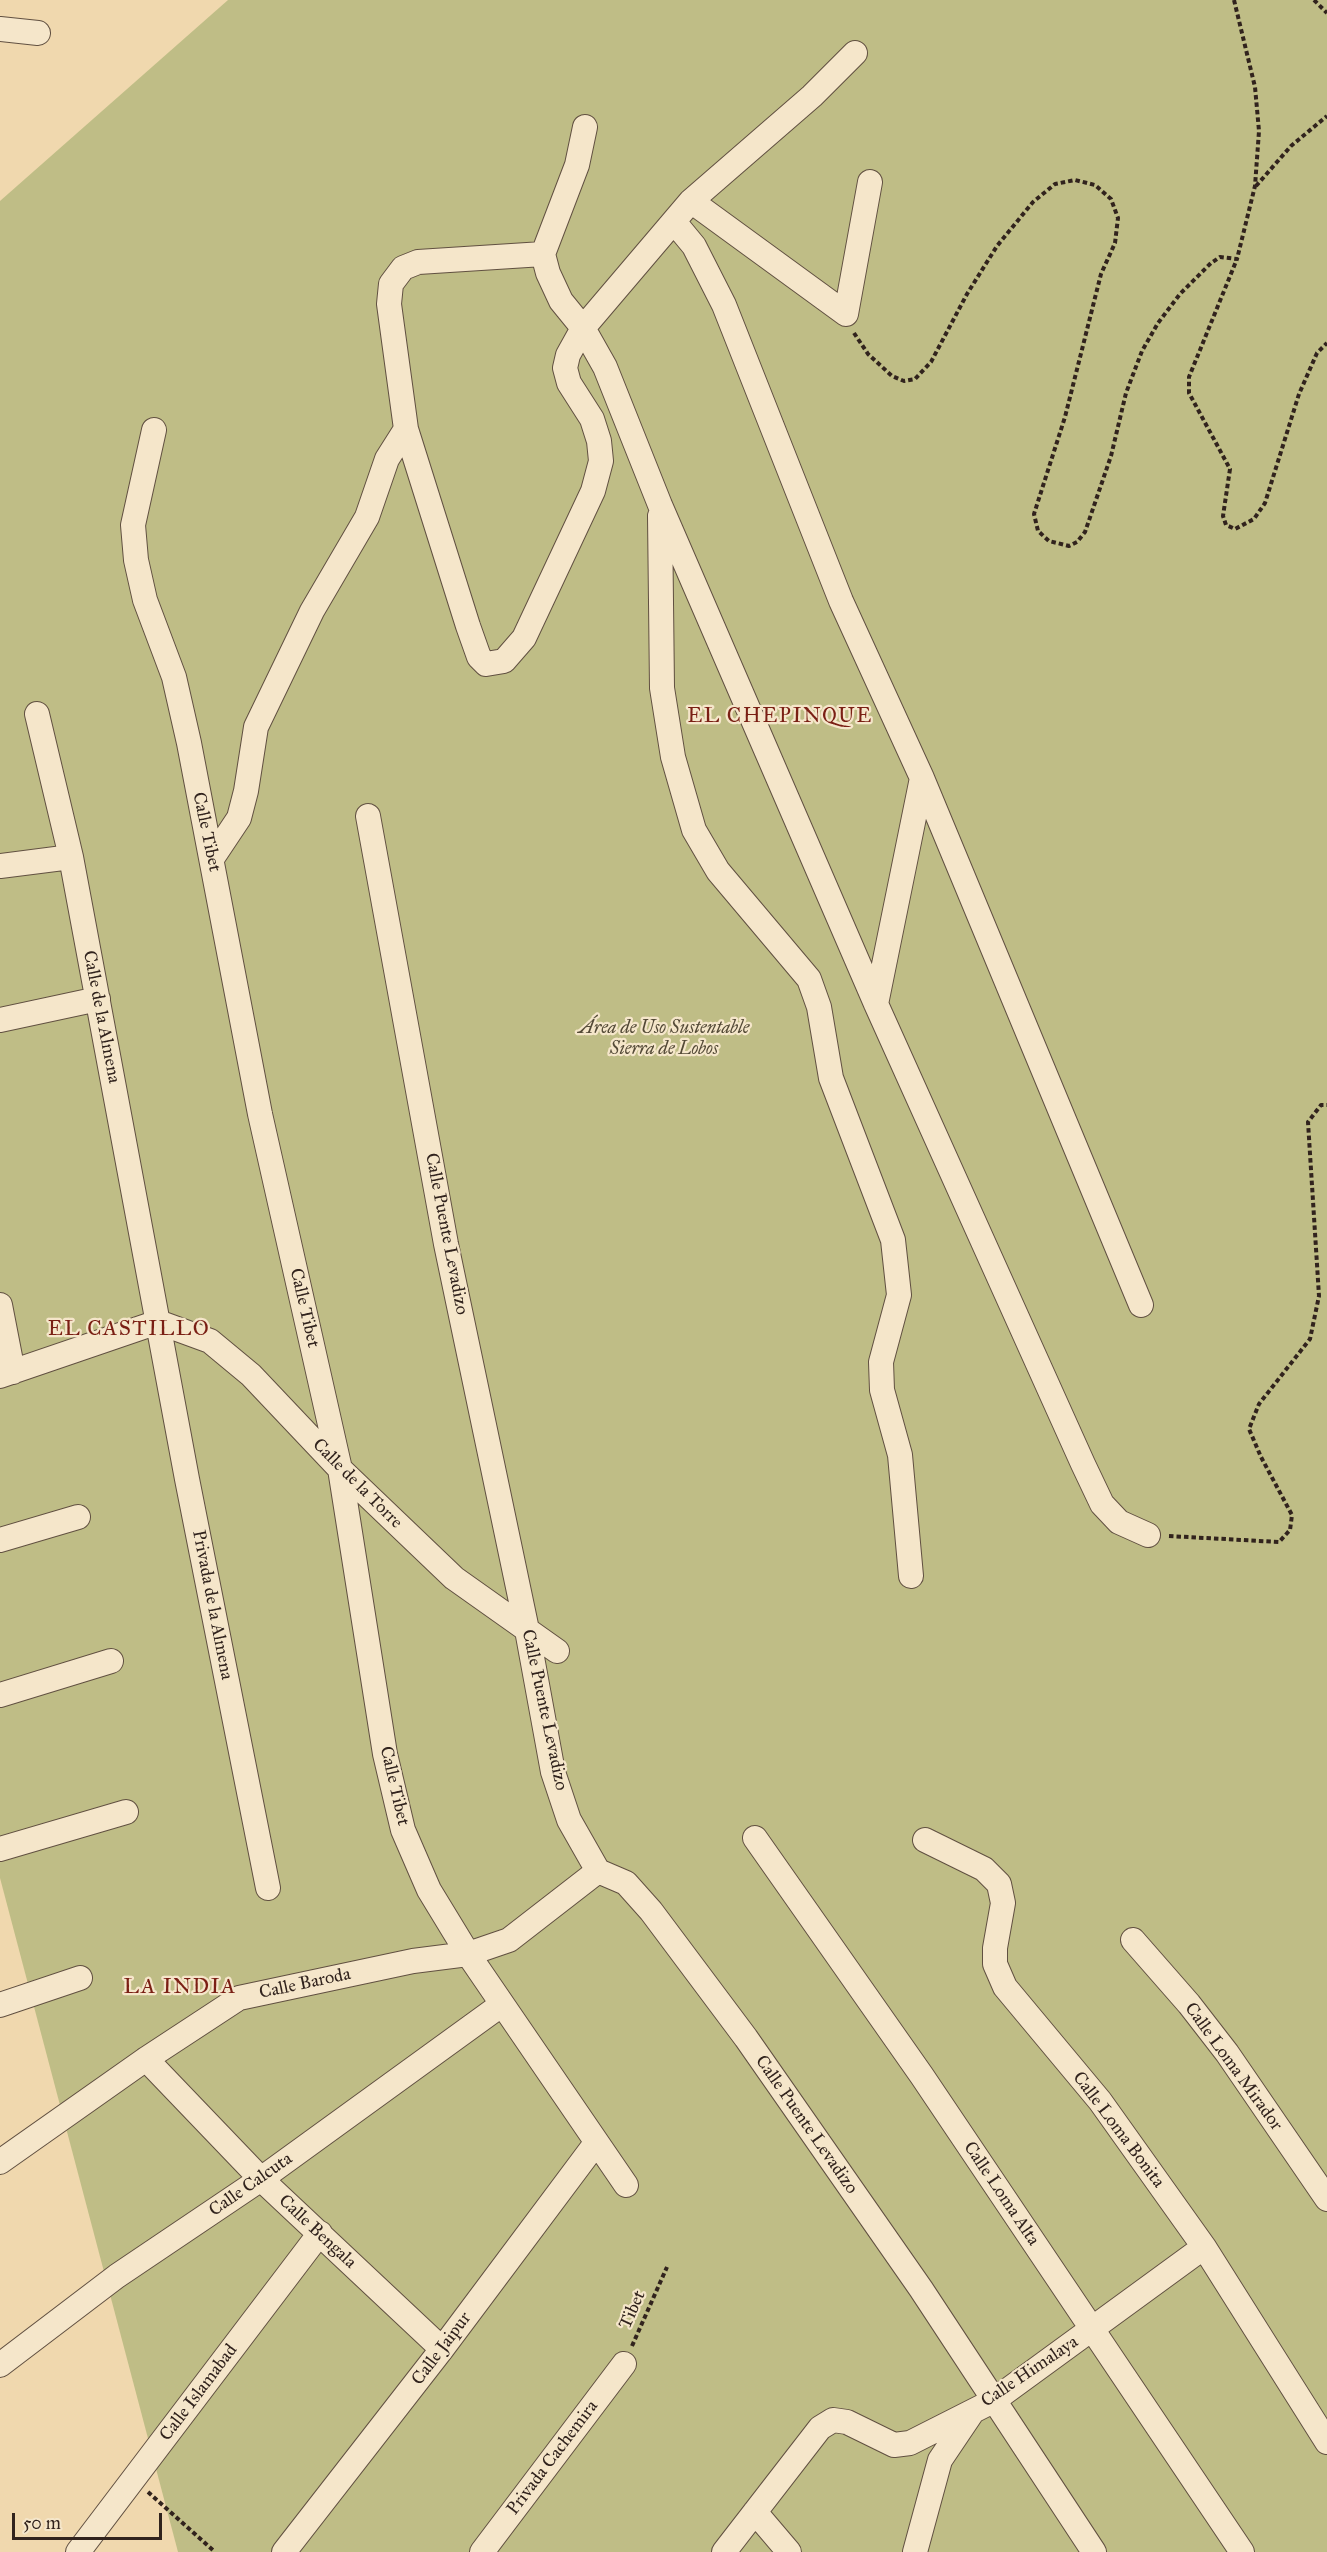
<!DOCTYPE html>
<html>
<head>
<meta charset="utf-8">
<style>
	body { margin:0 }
	#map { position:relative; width:1327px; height:2552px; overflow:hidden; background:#f0d8ae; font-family:"IM FELL Great Primer",serif }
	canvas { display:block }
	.scale { position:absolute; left:12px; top:2513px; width:150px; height:27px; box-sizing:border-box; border:3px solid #31231d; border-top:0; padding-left:8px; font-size:18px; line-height:21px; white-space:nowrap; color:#31231d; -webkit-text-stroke:4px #f5e6ca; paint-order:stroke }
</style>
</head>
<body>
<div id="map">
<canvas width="1327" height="2552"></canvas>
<div class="scale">50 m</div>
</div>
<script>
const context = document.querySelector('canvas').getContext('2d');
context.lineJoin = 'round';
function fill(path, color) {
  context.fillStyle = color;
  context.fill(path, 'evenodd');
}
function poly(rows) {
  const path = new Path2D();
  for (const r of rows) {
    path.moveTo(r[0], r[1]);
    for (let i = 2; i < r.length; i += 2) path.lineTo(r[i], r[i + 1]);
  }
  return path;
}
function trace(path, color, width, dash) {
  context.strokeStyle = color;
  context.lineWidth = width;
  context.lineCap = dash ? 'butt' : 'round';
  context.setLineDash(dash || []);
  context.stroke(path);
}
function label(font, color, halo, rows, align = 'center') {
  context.font = font + ' "IM FELL Great Primer",serif';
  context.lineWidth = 4.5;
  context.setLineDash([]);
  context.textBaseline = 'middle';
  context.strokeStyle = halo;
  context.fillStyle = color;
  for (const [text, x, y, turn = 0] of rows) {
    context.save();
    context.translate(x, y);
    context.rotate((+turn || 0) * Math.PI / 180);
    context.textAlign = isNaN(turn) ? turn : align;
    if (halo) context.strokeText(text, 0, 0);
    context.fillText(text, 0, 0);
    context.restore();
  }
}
fill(poly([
	[228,0,1327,0,1327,2552,178,2552,0,1878,0,201]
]), '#bfbd86');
const street = poly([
	[0,29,38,33],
	[585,127,577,165,543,254,548,273,561,301,583,328,605,367,660,505,876,1004,1083,1464,1102,1504,1119,1522,1148,1535],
	[691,201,846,314,870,182],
	[675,223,694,246,724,305,841,601,922,778,1141,1305],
	[543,254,418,262,403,268,391,284,389,304,406,429,468,626,479,657,486,664,504,661,524,638,593,491,601,461,599,441,592,419,569,383,565,368,568,355,583,328,691,201,812,96,855,53],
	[154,430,133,525,136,560,145,600,174,677,189,743,260,1114,340,1469,385,1754,403,1830,429,1890,468,1954,626,2185],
	[660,516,662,688,673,757,694,830,718,871,809,979,819,1007,831,1078,893,1240,899,1295,881,1362,882,1390,900,1455,911,1576],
	[37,714,71,857,187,1479,268,1888],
	[368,816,446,1244,527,1630,553,1772,569,1820,598,1871,626,1883,651,1911,746,2038,921,2289,1094,2552],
	[213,857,239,818,246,791,256,727,312,611,367,517,387,459,406,429],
	[0,866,71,857],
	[876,1004,922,778],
	[0,1020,98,999],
	[0,1305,13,1372],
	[158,1322,210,1341,251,1375,340,1469,454,1578,557,1651],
	[0,1376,158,1322],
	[0,1540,78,1517],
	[0,1695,111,1661],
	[755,1838,922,2076,1242,2552],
	[925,1840,984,1869,999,1884,1003,1903,995,1948,995,1964,1005,1987,1100,2101,1204,2247,1327,2442],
	[0,1849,126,1812],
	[1133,1940,1189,2004,1227,2053,1327,2199],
	[0,2005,80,1978],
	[146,2059,261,2179,442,2349],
	[0,2162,146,2059,239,1998,413,1961,468,1954,509,1940,598,1871],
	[0,2365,117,2276,261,2179,501,2005],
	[755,2512,789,2552],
	[78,2552,320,2233],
	[284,2552,442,2349,596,2143],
	[482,2552,624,2364],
	[724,2552,820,2428,833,2420,847,2422,894,2445,910,2443,993,2401,1204,2247],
	[915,2552,940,2460,971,2414]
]);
trace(street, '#615041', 26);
trace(poly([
	[1234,0,1255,87,1259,131,1255,186,1237,259],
	[1314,0,1327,13],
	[1256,186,1291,146,1327,116],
	[854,333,868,354,892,376,904,381,915,379,931,362,967,294,997,246,1033,202,1055,184,1075,180,1095,185,1111,199,1118,218,1115,243,1101,274,1065,417,1034,514,1038,531,1049,541,1069,546,1077,542,1085,532,1111,456,1126,393,1142,351,1158,323,1180,294,1211,263,1220,257,1237,259,1189,377,1189,393,1230,469,1223,516,1226,525,1235,529,1254,519,1265,503,1299,394,1317,353,1327,343],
	[1169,1536,1279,1542,1290,1530,1292,1515,1261,1457,1249,1429,1259,1404,1310,1339,1319,1296,1308,1122,1321,1105,1327,1105],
	[632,2346,667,2267],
	[148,2492,215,2552]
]), '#31231d', 4, [4.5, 3]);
trace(street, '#f5e6ca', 24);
label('18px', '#31231d', '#f5e6ca', [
	["Calle Tibet",206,832,78],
	["Calle de la Almena",101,1017,79],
	["Calle Puente Levadizo",446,1234,79],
	["Calle Tibet",304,1308,77],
	["Calle de la Torre",357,1484,45],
	["Privada de la Almena",212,1605,79],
	["Calle Puente Levadizo",544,1710,78],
	["Calle Tibet",394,1786,77],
	["Calle Baroda",305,1984,-12],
	["Calle Loma Mirador",1233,2067,54],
	["Calle Puente Levadizo",806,2125,55],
	["Calle Loma Bonita",1118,2130,53],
	["Calle Calcuta",251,2185,-35],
	["Calle Loma Alta",1001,2194,56],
	["Calle Bengala",317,2232,43],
	["Tibet",633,2310,-66],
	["Calle Jaipur",442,2349,-53],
	["Calle Himalaya",1030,2372,-34],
	["Calle Islamabad",199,2393,-53],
	["Privada Cachemira",553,2458,-53]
]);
label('italic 18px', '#544a37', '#f5e6ca', [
	["Área de Uso Sustentable",664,1029],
	["Sierra de Lobos",664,1050]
]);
context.letterSpacing = '1.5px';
label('21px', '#7a1f14', '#f5e6ca', [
	["EL CHEPINQUE",780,717],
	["EL CASTILLO",129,1330],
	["LA INDIA",180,1988]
]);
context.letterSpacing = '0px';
</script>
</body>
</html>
